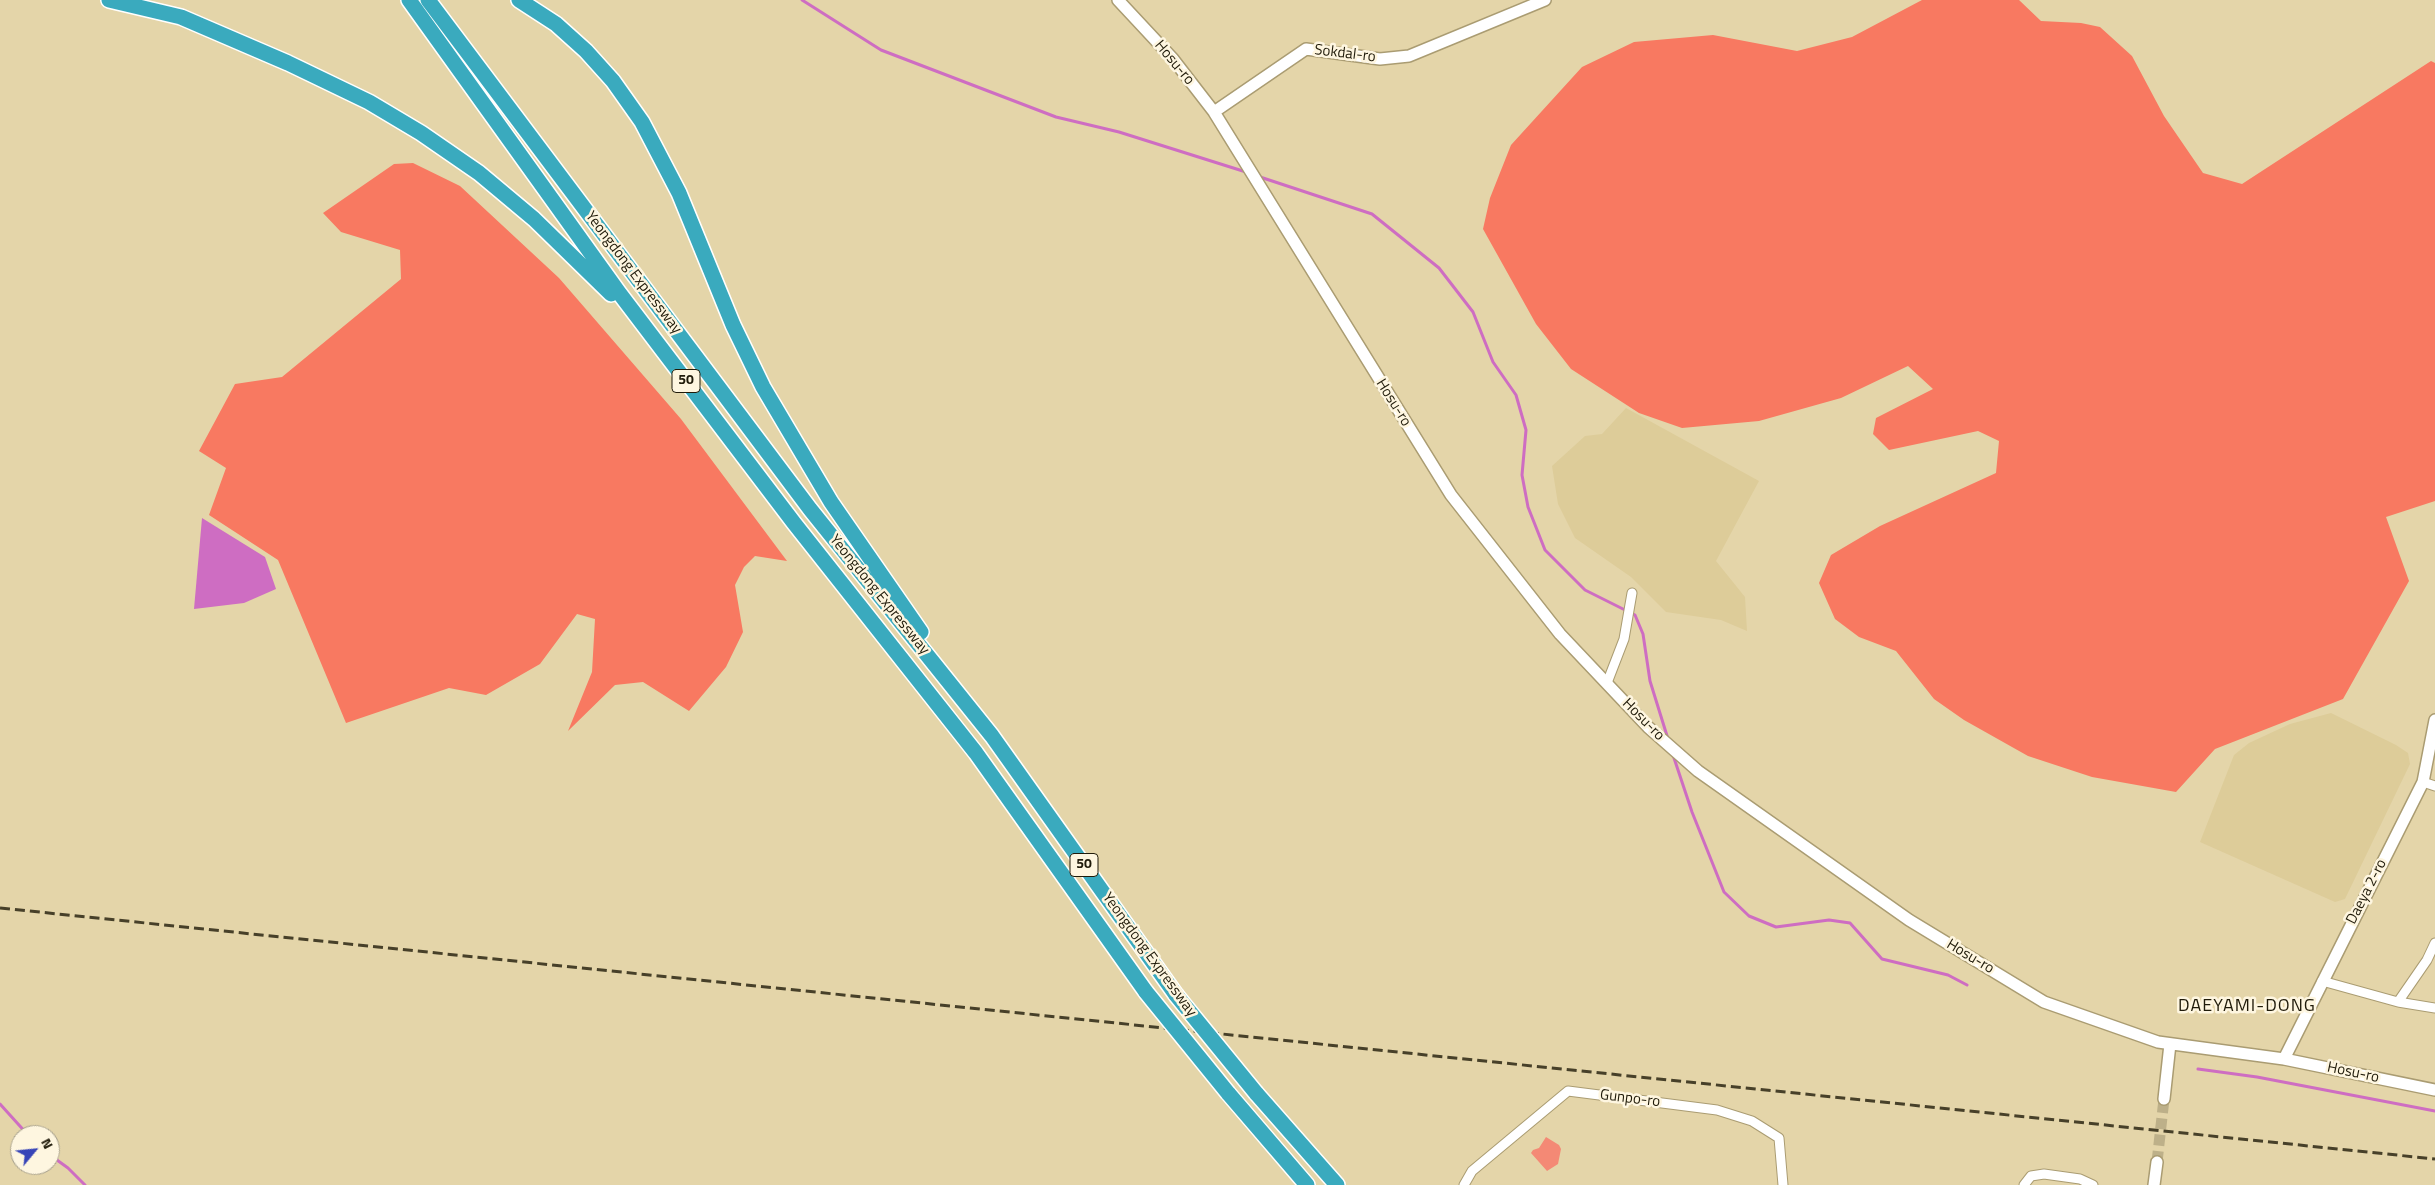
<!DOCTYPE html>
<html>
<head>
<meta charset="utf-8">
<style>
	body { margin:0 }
	#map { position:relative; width:2435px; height:1185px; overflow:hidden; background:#e4d5a9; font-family:"Titillium Web",sans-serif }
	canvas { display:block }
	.north { position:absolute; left:10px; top:1125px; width:50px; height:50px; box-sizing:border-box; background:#fef6e0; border:1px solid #a59e8a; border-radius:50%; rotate:62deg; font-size:14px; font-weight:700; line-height:20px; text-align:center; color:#201b0a }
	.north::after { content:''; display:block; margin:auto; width:18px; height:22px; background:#3744b7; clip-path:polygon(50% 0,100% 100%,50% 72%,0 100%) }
</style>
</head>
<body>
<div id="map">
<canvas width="2435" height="1185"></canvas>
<div class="north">N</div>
</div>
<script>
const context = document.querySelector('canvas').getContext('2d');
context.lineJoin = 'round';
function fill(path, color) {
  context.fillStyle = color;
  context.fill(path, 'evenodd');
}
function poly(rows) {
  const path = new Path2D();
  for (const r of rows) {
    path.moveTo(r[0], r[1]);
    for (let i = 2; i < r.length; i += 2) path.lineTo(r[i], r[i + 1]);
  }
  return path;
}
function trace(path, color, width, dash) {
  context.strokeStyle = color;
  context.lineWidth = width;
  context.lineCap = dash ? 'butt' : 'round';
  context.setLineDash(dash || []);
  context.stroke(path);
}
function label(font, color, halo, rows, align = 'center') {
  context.font = font + ' "Titillium Web",sans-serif';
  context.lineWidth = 5;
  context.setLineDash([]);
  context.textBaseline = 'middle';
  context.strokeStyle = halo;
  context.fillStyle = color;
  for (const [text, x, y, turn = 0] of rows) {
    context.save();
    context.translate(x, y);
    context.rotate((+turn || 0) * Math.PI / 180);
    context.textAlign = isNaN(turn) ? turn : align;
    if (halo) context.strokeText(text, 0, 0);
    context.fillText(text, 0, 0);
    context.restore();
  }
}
fill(poly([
	[1626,408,1759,481,1716,561,1745,597,1747,631,1721,620,1666,612,1631,577,1575,538,1558,504,1552,466,1585,436,1602,434],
	[2331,713,2396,745,2408,753,2410,764,2345,899,2335,902,2200,842,2234,755,2249,743,2290,724]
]), '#dc9');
fill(poly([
	[1546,1137,1559,1145,1561,1149,1558,1164,1547,1171,1531,1153,1533,1150,1539,1148]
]), '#f48975');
fill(poly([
	[1922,0,2019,0,2041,21,2081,23,2100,27,2132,56,2164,116,2203,173,2242,184,2431,61,2435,63,2435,501,2386,517,2409,581,2343,699,2215,749,2176,792,2092,777,2028,756,1964,720,1934,699,1896,651,1859,637,1835,619,1819,583,1831,555,1880,526,1996,473,1999,441,1978,431,1889,450,1873,434,1876,418,1933,389,1908,366,1841,398,1759,421,1682,428,1639,413,1571,369,1536,324,1483,229,1490,198,1511,145,1582,67,1634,42,1713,35,1797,51,1852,37],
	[413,163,460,186,559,278,681,419,787,561,755,556,744,567,735,585,743,632,726,667,689,711,643,682,615,685,568,731,592,672,595,619,577,614,540,664,486,695,449,688,346,723,278,560,209,515,226,468,199,451,235,384,282,377,401,279,400,250,341,232,323,213,394,164]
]), '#f87961');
fill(poly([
	[202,518,265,557,276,589,244,603,194,609]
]), '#ce6dc2');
trace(poly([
	[802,0,881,50,1056,117,1119,132,1246,172],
	[1257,176,1372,214,1439,268,1473,312,1493,362,1516,395,1526,430,1522,475,1528,507,1545,550,1585,590,1635,615,1643,634,1650,681,1668,739],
	[1673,755,1692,812,1724,892,1749,916,1776,927,1829,920,1850,923,1882,959,1948,975,1967,985],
	[2198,1069,2257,1077,2435,1111],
	[0,1104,28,1135],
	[50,1155,68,1168,85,1185]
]), '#ce6dc2', 3);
trace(poly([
	[2157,1162,2164,1099]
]), '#bdb089', 11, [11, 5.5]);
const street = poly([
	[1607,683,1624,639,1632,593],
	[2423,782,2435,786],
	[2322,981,2398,1002,2435,1008],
	[2398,1002,2427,960,2435,943],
	[1464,1185,1472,1171,1568,1091,1717,1110,1752,1121,1779,1138,1783,1185],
	[2024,1185,2031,1176,2044,1174,2080,1179,2093,1185]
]);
const secondary = poly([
	[1118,0,1173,59,1214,112,1451,495,1560,634,1648,727,1698,771,1909,920,2044,1002,2158,1042,2284,1059,2435,1090],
	[1214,112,1306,49,1380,59,1409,56,1545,0],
	[2284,1059,2423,782,2435,720],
	[2164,1099,2170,1044],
	[2154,1185,2157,1162]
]);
const highway = poly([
	[109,0,181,17,288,63,369,102,421,133,479,173,534,219,611,294],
	[409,0,620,294,794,523,976,753,1146,992],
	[428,0,810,509,992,736,1176,995],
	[519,0,556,24,586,51,613,81,642,122,679,193,733,325,763,387,831,502,921,632],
	[1228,1093,1307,1185],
	[1256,1093,1337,1185]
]);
trace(street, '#aa9c72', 11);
trace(secondary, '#aa9c72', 14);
trace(highway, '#fff', 18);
trace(street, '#fff', 9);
trace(secondary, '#fff', 11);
trace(highway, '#3aaabe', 15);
trace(poly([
	[0,908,2435,1159]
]), '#474029', 3, [10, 5]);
const highwayBridge = poly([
	[1146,992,1228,1093],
	[1176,995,1256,1093]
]);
trace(highwayBridge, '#fff', 18, []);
trace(highwayBridge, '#3aaabe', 15);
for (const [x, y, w] of [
	[686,381,28],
	[1084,865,28]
]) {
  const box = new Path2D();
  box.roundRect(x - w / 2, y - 11.5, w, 23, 4);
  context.fillStyle = '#fef6e0';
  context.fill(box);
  trace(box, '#201b0a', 1);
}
label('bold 14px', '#201b0a', null, [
	["50",686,381],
	["50",1084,865]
]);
label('15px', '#201b0a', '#fef6e0', [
	["Sokdal-ro",1345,54,7],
	["Hosu-ro",1174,63,50],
	["Yeongdong Expressway",633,273,53],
	["Hosu-ro",1393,403,58],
	["Yeongdong Expressway",879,595,51],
	["Hosu-ro",1643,720,45],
	["Daeya 2-ro",2367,892,-63],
	["Yeongdong Expressway",1149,955,54],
	["Hosu-ro",1970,957,31],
	["Hosu-ro",2353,1073,12],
	["Gunpo-ro",1630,1099,7]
]);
context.letterSpacing = '1px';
label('18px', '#201b0a', '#fef6e0', [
	["DAEYAMI-DONG",2247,1007]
]);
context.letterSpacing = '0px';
</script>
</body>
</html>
